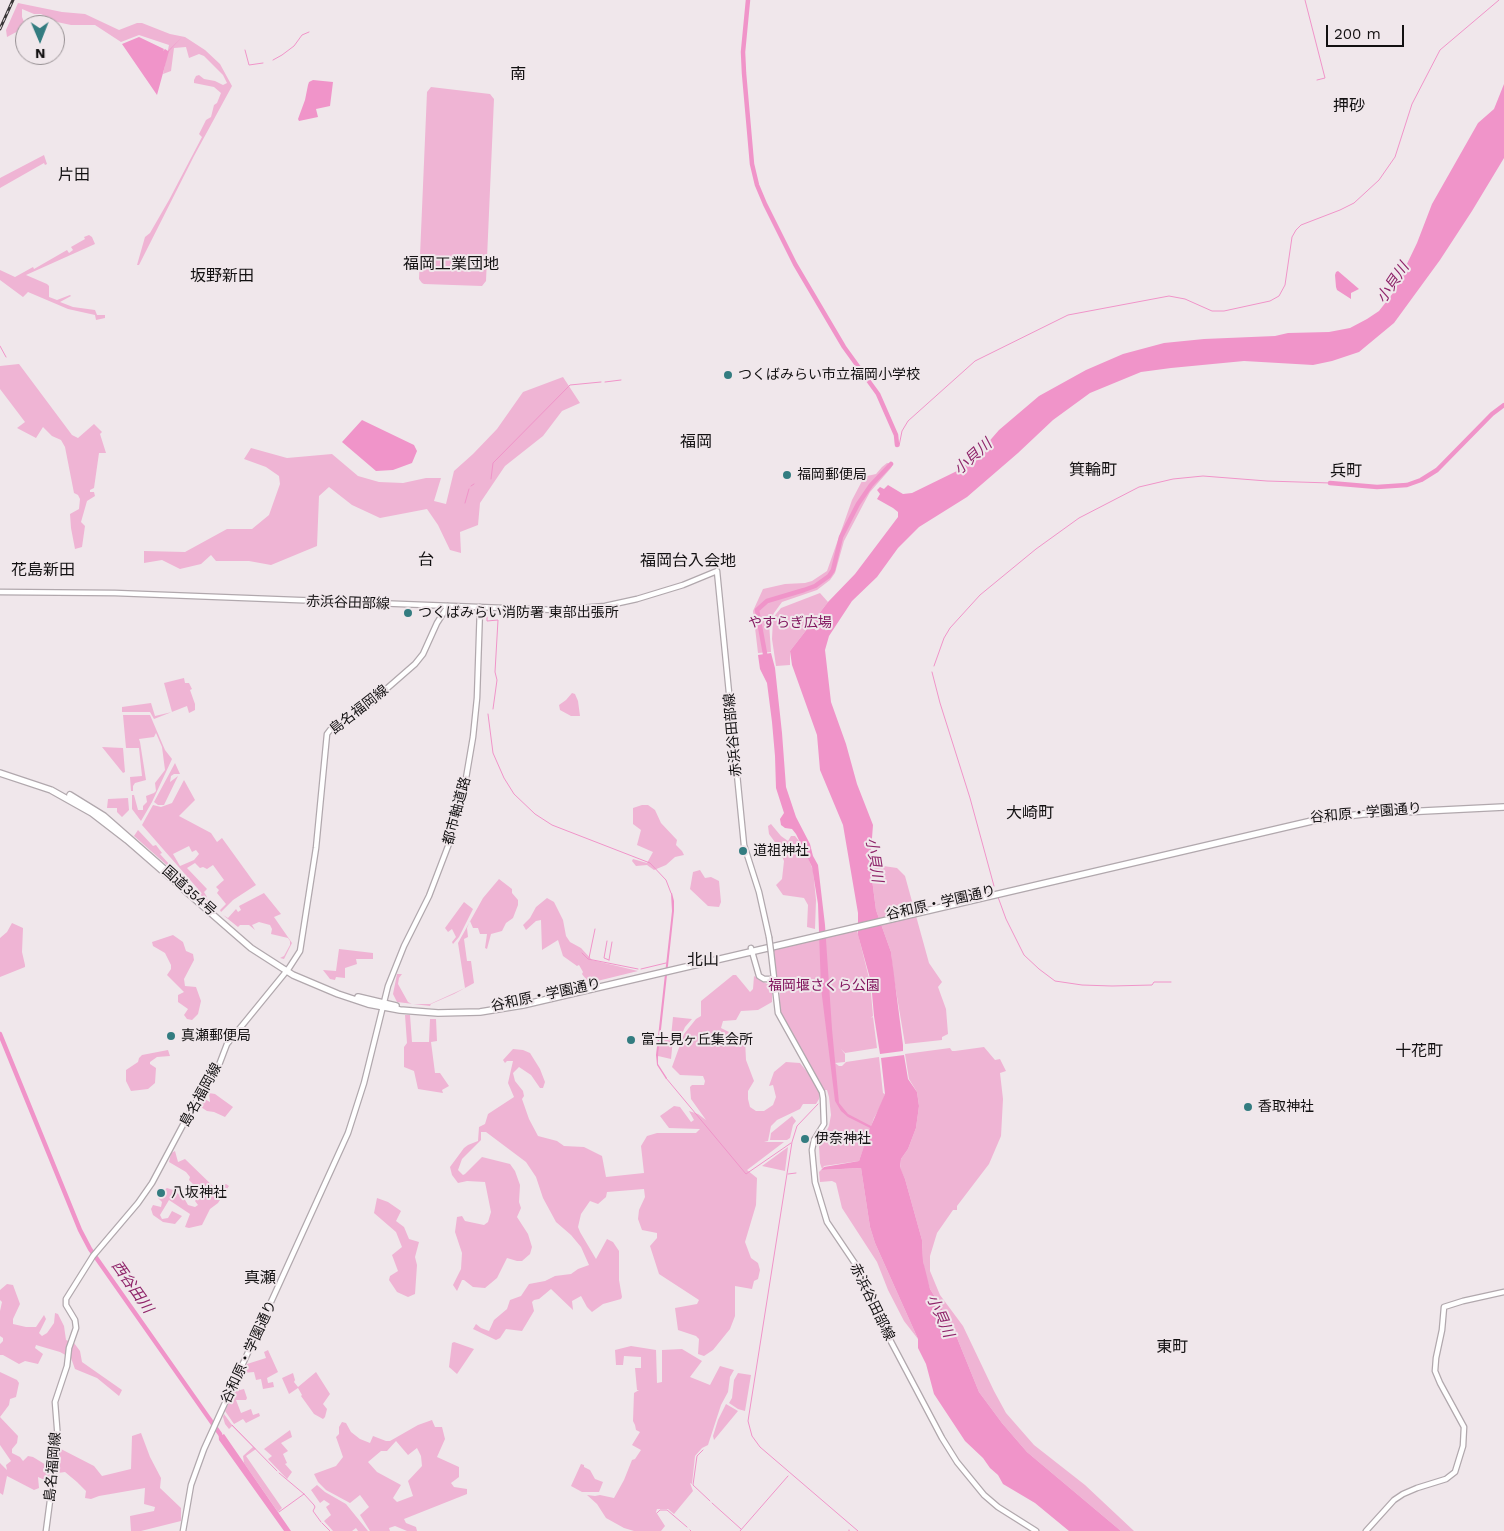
<!DOCTYPE html>
<html>
<head>
<meta charset="utf-8">
<style>
	body { margin:0 }
	#map { position:relative; width:1504px; height:1531px; overflow:hidden; background:#f0e7eb; font-family:"Work Sans",sans-serif }
	canvas { display:block }
	.north { position:absolute; left:15px; top:15px; width:50px; height:50px; box-sizing:border-box; background:#f0e7eb; border:1px solid #989194; border-radius:50%; rotate:179deg; font-size:14px; font-weight:700; line-height:20px; text-align:center; color:#131112 }
	.north::after { content:''; display:block; margin:auto; width:18px; height:22px; background:#337c80; clip-path:polygon(50% 0,100% 100%,50% 72%,0 100%) }
	.scale { position:absolute; left:1326px; top:25px; width:78px; height:22px; box-sizing:border-box; border:2px solid #131112; border-top:0; padding-left:6px; font-size:15px; line-height:18px; white-space:nowrap; color:#131112; -webkit-text-stroke:4px #f0e7eb; paint-order:stroke }
</style>
</head>
<body>
<div id="map">
<canvas width="1504" height="1531"></canvas>
<div class="north">N</div>
<div class="scale">200 m</div>
</div>
<script>
const context = document.querySelector('canvas').getContext('2d');
context.lineJoin = 'round';
function fill(path, color) {
  context.fillStyle = color;
  context.fill(path, 'evenodd');
}
function poly(rows) {
  const path = new Path2D();
  for (const r of rows) {
    path.moveTo(r[0], r[1]);
    for (let i = 2; i < r.length; i += 2) path.lineTo(r[i], r[i + 1]);
  }
  return path;
}
function trace(path, color, width, dash) {
  context.strokeStyle = color;
  context.lineWidth = width;
  context.lineCap = dash ? 'butt' : 'round';
  context.setLineDash(dash || []);
  context.stroke(path);
}
function label(font, color, halo, rows, align = 'center') {
  context.font = font + ' "Work Sans","Noto Sans JP",sans-serif';
  context.lineWidth = 4;
  context.setLineDash([]);
  context.textBaseline = 'middle';
  context.strokeStyle = halo;
  context.fillStyle = color;
  for (const [text, x, y, turn = 0] of rows) {
    context.save();
    context.translate(x, y);
    context.rotate((+turn || 0) * Math.PI / 180);
    context.textAlign = isNaN(turn) ? turn : align;
    if (halo) context.strokeText(text, 0, 0);
    context.fillText(text, 0, 0);
    context.restore();
  }
}
fill(poly([
	[18,3,62,12,85,14,119,30,137,23,142,23,170,34,185,37,205,50,220,64,232,86,194,156,139,265,137,265,145,237,150,233,169,200,202,137,199,134,206,120,211,117,214,105,217,103,221,93,214,87,194,83,194,80,196,76,199,75,204,79,215,81,223,85,227,83,223,75,204,56,199,54,189,58,186,47,174,48,171,71,163,74,169,45,139,35,121,42,95,25,71,25,57,22,41,14,34,14,22,9,22,17,24,22,20,30,7,37,6,30],
	[431,87,490,94,494,99,486,281,482,286,424,284,422,283,419,279,427,92],
	[44,155,47,164,45,165,44,163,0,188,0,178],
	[89,235,92,237,95,244,26,275,47,284,49,286,49,297,57,300,70,295,71,296,60,302,73,307,95,310,97,315,105,315,105,318,96,320,95,315,68,309,28,292,23,297,0,280,0,270,15,277,33,267,34,269,67,250,69,253,73,250,71,247,85,239,84,237],
	[19,364,72,435,78,438,94,424,102,432,100,434,106,453,99,453,94,488,90,490,90,492,94,492,95,496,87,501,81,522,85,526,82,547,75,549,71,528,70,514,79,509,80,499,78,495,74,493,65,447,61,440,52,436,43,427,36,438,17,428,25,422,0,389,0,366],
	[563,377,580,403,562,411,543,436,505,466,480,503,478,525,460,532,461,553,450,550,438,525,427,509,380,518,352,505,329,487,319,496,317,546,271,565,249,561,216,561,211,555,201,564,180,569,162,560,144,563,144,551,185,552,227,529,252,529,269,515,280,484,279,476,266,467,244,459,251,448,287,458,332,454,358,476,379,482,403,483,426,478,441,478,434,501,446,504,454,471,473,454,497,429,523,392],
	[887,463,893,464,891,468,870,492,864,503,844,541,835,573,830,580,817,590,782,602,774,613,769,623,771,652,758,653,753,611,763,589,785,584,805,583,812,581,827,571,852,500,862,481,867,476,876,474,882,467],
	[820,593,828,602,790,651,790,665,776,666,772,639,773,619,776,614,781,608],
	[184,678,185,683,189,683,192,689,190,690,195,704,195,710,189,713,187,706,154,719,150,712,122,712,122,707,151,703,155,716,172,712,164,683],
	[572,693,575,694,578,701,580,716,571,716,560,710,559,705,566,700],
	[123,715,150,715,165,750,172,759,152,802,141,821,132,809,132,795,134,795,138,810,143,810,143,806,147,802,146,796,154,793,156,791,155,783,165,770,162,747,156,733,154,737,139,739,140,742,146,780,135,783,133,786,133,791,131,791,130,777,142,776,139,748,126,748],
	[102,747,123,748,125,772,123,773],
	[175,763,180,774,174,774,171,776,170,782,178,776,164,805,158,805,154,802],
	[184,780,195,800,179,816,211,833,217,842,222,838,256,885,233,900,221,912,220,910,226,904,217,893,219,890,216,887,224,880,213,865,207,869,203,867,200,868,195,863,187,868,207,889,204,892,207,897,206,898,213,905,212,905,134,836,138,830,153,846,156,845,162,853,160,854,179,875,181,875,195,889,198,889,142,825,153,805,161,807,172,803],
	[189,846,192,852,196,850,199,854,194,860,180,866,173,854],
	[128,798,129,810,122,817,117,812,117,808,107,808,108,799],
	[642,805,648,805,655,810,661,823,677,840,676,845,682,851,684,855,675,857,666,865,654,870,647,865,636,866,632,861,633,859,647,863,653,852,637,845,641,830,633,824,633,808],
	[771,824,781,836,788,841,791,836,795,836,803,846,813,870,816,900,815,929,807,927,808,905,804,898,783,895,776,885,782,879,784,861,777,845,769,834,768,826],
	[870,864,897,868,905,876,929,963,942,982,938,987,946,1009,948,1034,942,1037,942,1040,905,1044,893,973,891,952,876,910],
	[700,870,705,878,711,877,719,881,721,902,719,907,708,906,690,889,693,872],
	[499,879,512,889,512,893,518,900,518,905,513,918,506,923,502,931,491,934,487,949,485,948,487,934,480,934,478,928,473,928,470,921,467,928,468,937,464,939,467,961,471,961,474,983,465,988,454,994,431,1004,430,1006,397,1002,393,994,397,974,402,974,399,978,398,984,408,1002,412,1004,430,1004,465,988,458,943,483,898],
	[264,893,281,914,274,917,292,943,284,959,280,958,284,956,290,945,290,941,288,938,271,934,272,929,270,925,259,922,252,925,255,930,249,925,240,925,238,927,223,915,228,918,236,909,238,912,241,910,239,906],
	[547,898,554,902,563,920,566,936,570,942,581,948,592,960,638,971,589,983,582,974,583,972,579,965,577,966,563,956,558,940,542,950,541,920,536,921,526,930,523,925,530,918,536,907],
	[464,902,473,909,459,937,453,944,452,942,456,937,452,929,448,932,445,928],
	[12,923,23,928,22,952,25,965,25,967,0,977,0,938,7,932],
	[857,930,870,982,873,1016,871,1018,873,1017,877,1048,845,1053,841,1049,845,1054,845,1062,835,1063,839,1066,842,1066,846,1062,879,1057,883,1093,885,1094,883,1102,874,1118,859,1161,824,1166,822,1169,820,1163,819,1146,829,1126,831,1115,829,1097,827,1090,822,1090,784,1021,779,1009,780,987,776,983,773,950],
	[173,935,183,942,186,951,193,954,194,960,184,979,185,986,196,987,201,1001,198,1014,192,1020,187,1019,184,1015,188,1009,178,1002,178,995,184,992,167,975,171,969,171,965,165,953,153,946,152,942],
	[339,949,373,953,373,959,356,959,357,964,345,968,345,978,336,977,335,980,330,979,323,970,336,971],
	[733,975,736,975,750,992,753,989,754,976,772,987,772,1002,758,1010,741,1011,736,1020,723,1021,721,1028,745,1040,746,1060,754,1081,748,1091,748,1099,750,1107,756,1111,764,1111,773,1105,776,1097,773,1085,769,1086,774,1072,786,1062,800,1063,813,1079,820,1093,819,1099,816,1104,803,1104,800,1109,777,1120,771,1126,768,1141,764,1142,784,1142,747,1170,757,1178,756,1205,745,1242,751,1258,758,1263,760,1270,758,1279,754,1281,752,1289,735,1286,735,1316,730,1329,713,1350,704,1356,698,1354,699,1339,696,1336,678,1330,675,1308,697,1304,699,1300,659,1274,650,1246,657,1238,657,1233,642,1230,638,1219,639,1210,645,1197,644,1189,607,1192,606,1197,598,1204,590,1201,581,1214,578,1227,580,1232,596,1259,607,1239,613,1242,619,1251,619,1280,622,1297,621,1299,603,1304,592,1312,587,1307,581,1296,572,1301,573,1310,551,1289,539,1299,534,1300,532,1302,534,1311,522,1331,506,1329,500,1338,496,1340,473,1329,476,1324,481,1328,489,1331,494,1320,507,1309,510,1300,521,1296,529,1284,545,1281,555,1276,571,1274,578,1269,589,1265,581,1247,571,1235,556,1222,543,1198,536,1177,526,1162,486,1132,481,1132,481,1140,462,1159,458,1170,463,1175,465,1174,482,1157,510,1164,515,1171,520,1185,519,1202,521,1208,517,1217,528,1234,532,1247,530,1254,522,1261,517,1261,507,1258,497,1278,485,1288,473,1287,464,1280,462,1280,457,1291,453,1285,461,1269,462,1253,455,1232,457,1217,462,1216,465,1221,484,1225,488,1222,491,1212,485,1182,467,1181,458,1183,452,1175,450,1167,464,1148,468,1145,478,1141,479,1127,485,1124,488,1114,514,1097,508,1083,513,1061,507,1061,505,1063,503,1060,513,1049,523,1050,530,1053,540,1069,545,1082,543,1088,540,1088,531,1075,519,1067,513,1073,515,1081,523,1091,524,1096,522,1099,529,1119,538,1136,557,1141,564,1146,584,1147,602,1156,606,1177,644,1173,641,1146,647,1136,657,1133,696,1133,700,1129,669,1128,660,1116,674,1106,680,1107,691,1122,694,1120,689,1111,698,1114,706,1120,691,1099,690,1087,692,1085,704,1085,705,1081,703,1076,680,1075,672,1067,684,1034,696,1019,701,1016,701,1001],
	[405,1015,410,1015,412,1042,429,1042,430,1019,436,1019,437,1041,431,1042,435,1073,440,1073,449,1086,442,1090,443,1093,418,1089,414,1071,404,1067,404,1047,407,1043],
	[673,1017,692,1019,685,1027,680,1038,671,1037],
	[660,1037,673,1039,671,1059,658,1056],
	[984,1047,995,1060,1000,1059,1006,1071,1000,1073,1003,1099,1001,1136,989,1164,957,1206,957,1210,953,1210,937,1233,930,1256,930,1271,940,1295,963,1326,994,1391,1006,1413,1034,1445,1085,1485,1134,1531,1121,1531,1027,1452,1002,1423,979,1392,951,1323,930,1289,925,1273,923,1261,922,1240,905,1179,900,1168,901,1159,908,1149,916,1128,919,1106,917,1092,909,1079,905,1054,950,1048,952,1051,955,1051],
	[168,1050,170,1056,157,1057,150,1062,150,1064,156,1068,155,1083,148,1089,131,1091,126,1081,126,1070,138,1062,139,1058,142,1055],
	[209,1093,215,1094,233,1107,225,1117,214,1112,207,1111,196,1104,201,1097,210,1102],
	[792,1116,796,1121,793,1125,790,1138,787,1140,770,1140,771,1133],
	[788,1147,785,1171,762,1166],
	[175,1151,178,1162,185,1159,217,1190,226,1184,229,1186,218,1203,210,1209,202,1225,189,1228,185,1227,190,1214,169,1200,160,1215,162,1219,168,1218,172,1211,182,1216,175,1224,163,1222,153,1215,151,1209,153,1205,161,1207,162,1202,158,1198,162,1191,167,1188,173,1190,184,1198,188,1205,195,1207,198,1205,195,1201,200,1194,199,1190,189,1180,190,1177,186,1172,169,1162,171,1153],
	[861,1168,870,1227,875,1243,918,1339,904,1321,888,1290,877,1262,842,1208,836,1183,832,1181,820,1182,819,1172,821,1170],
	[377,1198,388,1202,401,1211,396,1221,404,1227,409,1239,419,1242,415,1257,417,1265,415,1294,408,1297,397,1292,389,1280,390,1276,398,1271,392,1255,402,1247,396,1232,374,1213],
	[7,1284,13,1285,20,1304,13,1319,13,1324,26,1327,36,1327,44,1315,46,1319,39,1333,42,1336,47,1333,54,1323,55,1313,58,1314,64,1326,66,1340,74,1343,80,1351,82,1362,122,1390,119,1396,97,1378,75,1369,71,1358,60,1352,36,1345,35,1348,43,1354,38,1364,25,1361,19,1364,3,1355,0,1355,0,1344,3,1341,3,1338,0,1336,0,1311,2,1302,0,1300,0,1290],
	[452,1343,454,1342,474,1349,457,1374,449,1367],
	[631,1346,656,1350,657,1383,662,1382,662,1350,682,1349,702,1361,690,1377,710,1385,720,1366,734,1370,730,1377,728,1392,721,1405,708,1445,702,1448,695,1456,692,1484,690,1483,693,1491,674,1514,668,1509,657,1509,656,1512,665,1526,661,1531,634,1531,624,1528,606,1518,597,1504,587,1495,595,1496,600,1495,614,1498,624,1480,632,1460,635,1459,641,1450,632,1445,640,1432,636,1430,635,1425,633,1421,634,1393,639,1390,637,1390,635,1368,641,1368,641,1357,624,1356,623,1365,616,1365,615,1350],
	[268,1350,278,1372,267,1378,268,1383,273,1382,274,1387,263,1389,261,1379,256,1380,254,1372,243,1373,247,1364,266,1358,264,1352],
	[0,1372,17,1380,19,1383,16,1397,10,1399,9,1405,0,1417,18,1436,17,1443,12,1449,12,1453,20,1457,23,1461,28,1456,33,1457,56,1471,59,1448,94,1466,102,1476,131,1469,132,1436,141,1433,150,1457,161,1478,160,1488,181,1508,181,1521,141,1531,131,1531,130,1516,154,1511,155,1507,144,1504,145,1488,99,1496,91,1499,85,1498,86,1491,77,1482,65,1472,51,1474,49,1482,38,1477,39,1488,34,1490,7,1476,3,1495,0,1493,0,1463,7,1470,6,1465,11,1461,0,1445],
	[316,1372,330,1394,323,1404,327,1409,325,1417,323,1419,314,1414,301,1396,302,1395,298,1388,289,1394,282,1378,293,1373,295,1380,294,1382,298,1387],
	[738,1373,751,1375,745,1411,738,1409,729,1403,732,1398,734,1380],
	[238,1383,240,1390,244,1389,247,1398,246,1400,236,1400,241,1413,251,1409,253,1415,259,1413,260,1416,246,1423,243,1419,234,1424,225,1411],
	[726,1404,738,1411,714,1440,713,1436,718,1420],
	[224,1414,232,1425,256,1449,246,1456,282,1508,278,1512,244,1463,243,1456,253,1447,232,1426,229,1429,225,1424,223,1417],
	[432,1420,435,1427,442,1427,445,1439,437,1457,459,1467,459,1477,451,1483,454,1487,467,1489,467,1494,404,1519,406,1523,416,1527,417,1531,407,1531,395,1526,389,1528,390,1531,370,1531,360,1515,369,1507,360,1495,350,1503,326,1490,318,1482,314,1474,336,1466,343,1457,336,1437,339,1434,339,1427,342,1422,346,1423,351,1432,360,1439,370,1443,373,1436,386,1441,390,1441,418,1425],
	[396,1441,408,1455,417,1448,421,1456,422,1466,408,1481,413,1496,397,1502,393,1498,401,1485,377,1472,368,1462,381,1451,387,1451],
	[290,1430,292,1437,281,1443,288,1451,283,1454,287,1463,285,1464,292,1472,287,1479,268,1459,272,1456,264,1449],
	[581,1464,584,1465,584,1467,590,1470,595,1479,603,1482,599,1492,582,1492,571,1486],
	[317,1485,325,1492,346,1504,368,1531,358,1531,356,1528,352,1531,333,1531,324,1521,331,1515,326,1507,330,1504,324,1500,320,1503,311,1490]
]), '#efb4d4');
fill(poly([
	[139,37,164,49,163,51,165,49,168,51,182,37,169,51,157,95,122,44],
	[313,80,333,82,330,106,316,109,318,117,299,121,298,119,305,100,308,85,309,82],
	[1504,84,1504,158,1472,211,1440,260,1394,323,1359,352,1332,361,1313,365,1244,361,1171,368,1141,372,1090,393,1053,420,1018,453,967,497,919,527,898,548,877,577,852,601,829,636,825,650,831,702,846,744,857,784,873,825,870,864,876,910,891,952,903,1045,903,1051,880,1054,874,1016,871,982,858,935,858,913,843,825,820,770,817,735,792,665,790,651,828,602,855,574,898,517,898,512,893,508,877,499,880,494,877,490,880,487,884,489,888,485,903,494,912,493,959,470,979,453,999,430,1039,396,1086,370,1123,354,1164,343,1204,339,1275,336,1288,333,1329,332,1350,328,1367,319,1379,311,1393,293,1417,243,1432,204,1478,123,1494,109],
	[1338,271,1359,289,1351,293,1351,299,1337,290,1336,287,1335,275,1336,272],
	[362,420,414,445,417,451,412,463,393,470,376,471,342,442],
	[771,653,775,668,782,733,786,787,796,817,810,844,813,856,818,865,825,925,832,1029,839,1103,848,1114,871,1126,885,1094,881,1058,904,1055,908,1079,917,1092,919,1106,916,1128,908,1149,901,1159,900,1167,905,1179,922,1240,923,1261,930,1289,951,1323,979,1392,1002,1423,1027,1452,1121,1531,1069,1531,1035,1503,1003,1484,998,1475,990,1468,983,1458,965,1441,934,1394,926,1364,918,1348,918,1339,875,1243,870,1227,861,1168,821,1170,824,1167,859,1161,870,1128,848,1117,841,1111,835,1101,821,988,818,904,812,867,796,834,792,829,785,828,781,825,780,819,784,813,776,788,775,756,772,722,767,683,760,669,758,655],
	[671,893,672,893,674,901,674,911,658,1057,658,1064,667,1078,666,1079,657,1065,656,1055,672,911],
	[218,1429,222,1435,224,1434,291,1531,284,1531,219,1440]
]), '#f094c9');
trace(poly([
	[1305,0,1325,78,1317,80],
	[245,50,249,65,263,63],
	[273,60,282,55,294,46,302,35,309,32],
	[0,346,6,357],
	[605,382,621,380],
	[899,446,902,431,908,421,975,361,1068,315,1169,296,1185,299,1212,311,1224,311,1270,301,1279,296,1285,285,1292,237,1296,230,1301,225,1340,210,1354,203,1379,180,1395,157,1412,104,1440,50,1499,0],
	[491,479,493,463,570,385,601,382],
	[471,486,474,484],
	[465,503,469,489],
	[487,617,487,621,498,620,495,672,497,680,493,709],
	[934,666,944,638,950,628,980,595,1036,549,1079,518,1139,487,1173,479,1203,476,1267,481,1330,483],
	[932,672,940,703,970,798,994,886],
	[488,714,493,753,504,778,514,794,535,814,552,825,650,863,666,880,671,893],
	[998,897,1006,919,1024,955,1039,969,1055,981,1082,985,1112,986,1152,985,1154,982,1171,982],
	[607,941,604,958,609,960],
	[582,953,588,959,638,969],
	[589,958,595,929],
	[609,960,612,942],
	[641,969,666,963],
	[666,1078,746,1174,791,1143],
	[818,1104,797,1126,792,1142,748,1421,752,1436,760,1447,858,1531],
	[788,1174,796,1173],
	[232,1425,277,1471],
	[703,1450,697,1456,693,1485,710,1501],
	[279,1473,304,1494,314,1505,315,1507,313,1511,321,1522],
	[712,1503,741,1529],
	[279,1512,304,1494],
	[657,1513,660,1510,667,1510,687,1527],
	[322,1523,330,1531],
	[690,1530,691,1531],
	[740,1531,788,1476],
	[849,1531,849,1530]
]), '#f094c9', 1);
trace(poly([
	[748,0,743,52,744,73,752,164,757,185,765,204,795,264,844,347,878,394,896,435,897,445],
	[1330,483,1377,487,1407,485,1421,480,1437,470,1492,414,1504,405],
	[766,659,757,610,767,601,804,590,815,586,829,576,833,570,841,537,858,504,871,485,891,464],
	[0,1034,80,1230,90,1249,220,1434]
]), '#f094c9', 4.5);
const major = poly([
	[0,592,115,593,556,610,605,606,637,599,683,585,717,571,744,845,759,892,769,937],
	[751,948,759,976,764,979,773,979],
	[771,952,778,1013,822,1092,823,1098,824,1124,814,1140,812,1150,815,1182,827,1222,856,1265,879,1319,942,1438,957,1462,984,1495,998,1507,1036,1531],
	[46,1531,58,1440,55,1402,67,1366,69,1348,76,1328,75,1320,66,1305,66,1299,93,1256,138,1203,152,1183,192,1108,219,1065,227,1044,289,968,300,951,316,848,327,734,330,730,360,712,415,664,423,654,437,623,448,606],
	[183,1531,191,1485,204,1449,348,1133,364,1083,388,986,404,946,429,896,450,841,464,790,473,737,477,698,480,607],
	[1366,1531,1394,1500,1403,1494,1417,1488,1446,1479,1455,1472,1463,1446,1464,1427,1440,1383,1435,1371,1436,1358,1442,1330,1444,1307,1463,1301,1504,1292]
]);
const highway = poly([
	[0,773,51,790,92,813,127,840,251,948,293,975,338,994,368,1004,400,1010,438,1013,480,1012,523,1005,1316,820,1363,814,1504,807],
	[70,795,104,816,178,881],
	[358,997,396,1006]
]);
trace(major, '#b1a8ad', 7);
trace(highway, '#b1a8ad', 8);
trace(major, '#fff', 4.5);
trace(highway, '#fff', 5.5);
const rail = poly([
	[0,29,13,0]
]);
trace(rail, '#3a3738', 3);
trace(rail, '#f0e7eb', 1, [4]);
const majorBridge = poly([
	[769,937,771,952]
]);
trace(majorBridge, '#b1a8ad', 7, []);
trace(majorBridge, '#fff', 4.5);
for (const [x, y, r, color] of [
	[728,375,5,"#337c80"],
	[787,475,5,"#337c80"],
	[408,613,5,"#337c80"],
	[743,851,5,"#337c80"],
	[171,1036,5,"#337c80"],
	[631,1040,5,"#337c80"],
	[1248,1107,5,"#337c80"],
	[805,1139,5,"#337c80"],
	[161,1193,5,"#337c80"]
]) {
  const dot = new Path2D();
  dot.arc(x, y, r, 0, 2 * Math.PI);
  context.fillStyle = color;
  context.fill(dot);
  trace(dot, '#f0e7eb', 2);
}
label('14px', '#131112', '#f0e7eb', [
	["つくばみらい市立福岡小学校",738,375],
	["福岡郵便局",797,475],
	["つくばみらい消防署 東部出張所",418,613],
	["道祖神社",753,851],
	["真瀬郵便局",181,1036],
	["富士見ヶ丘集会所",641,1040],
	["香取神社",1258,1107],
	["伊奈神社",815,1139],
	["八坂神社",171,1193]
], 'left');
label('14px', '#131112', '#f0e7eb', [
	["赤浜谷田部線",348,603,2],
	["島名福岡線",359,710,-38],
	["赤浜谷田部線",733,735,-95],
	["都市軸道路",457,811,-75],
	["谷和原・学園通り",1366,813,-5],
	["国道354号",189,891,42],
	["谷和原・学園通り",941,903,-13],
	["谷和原・学園通り",546,995,-12],
	["島名福岡線",201,1095,-61],
	["赤浜谷田部線",872,1302,64],
	["谷和原・学園通り",249,1352,-65],
	["島名福岡線",53,1467,-85]
]);
label('14px', '#81155e', '#f0e7eb', [
	["やすらぎ広場",790,623],
	["福岡堰さくら公園",824,986]
]);
label('italic 15px', '#8f256a', '#f0e7eb', [
	["小貝川",1393,283,-56],
	["小貝川",973,457,-42],
	["小貝川",874,860,81],
	["西谷田川",132,1287,55],
	["小貝川",940,1316,66]
]);
label('16px', '#131112', '#f0e7eb', [
	["南",518,74],
	["押砂",1349,106],
	["片田",74,175],
	["福岡工業団地",451,264],
	["坂野新田",222,276],
	["福岡",696,442],
	["箕輪町",1093,470],
	["兵町",1346,471],
	["台",426,560],
	["福岡台入会地",688,561],
	["花島新田",43,570],
	["大崎町",1030,813],
	["北山",703,960],
	["十花町",1419,1051],
	["真瀬",260,1278],
	["東町",1172,1347]
]);
</script>
</body>
</html>
